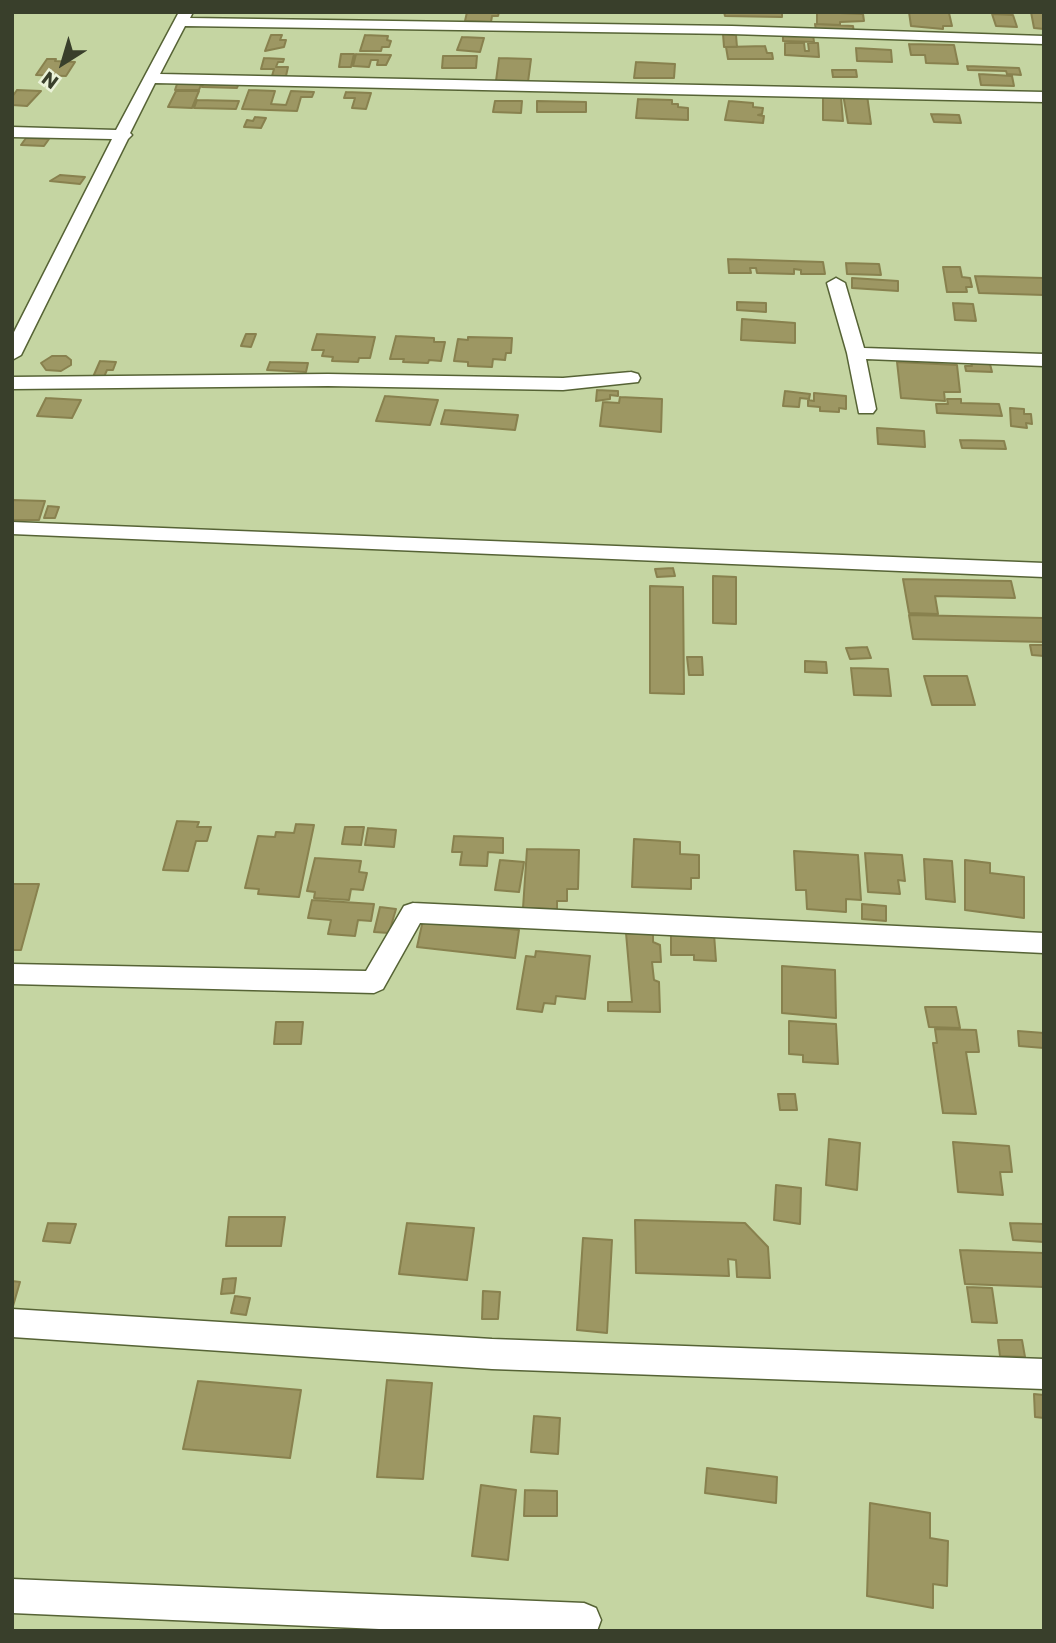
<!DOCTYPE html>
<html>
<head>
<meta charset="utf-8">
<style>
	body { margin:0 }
	#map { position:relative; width:1056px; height:1643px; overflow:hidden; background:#c5d5a2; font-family:Poppins,sans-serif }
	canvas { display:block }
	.frame { position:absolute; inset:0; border:14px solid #393f2b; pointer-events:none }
	.north { position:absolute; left:28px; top:28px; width:70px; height:70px; -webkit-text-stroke:5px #eaf2d8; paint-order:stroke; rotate:217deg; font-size:19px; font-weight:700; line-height:28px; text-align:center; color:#393f2b }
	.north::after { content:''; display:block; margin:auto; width:24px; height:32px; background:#393f2b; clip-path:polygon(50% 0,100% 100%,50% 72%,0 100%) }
</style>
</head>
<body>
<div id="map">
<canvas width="1056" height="1643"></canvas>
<div class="frame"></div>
<div class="north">N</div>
</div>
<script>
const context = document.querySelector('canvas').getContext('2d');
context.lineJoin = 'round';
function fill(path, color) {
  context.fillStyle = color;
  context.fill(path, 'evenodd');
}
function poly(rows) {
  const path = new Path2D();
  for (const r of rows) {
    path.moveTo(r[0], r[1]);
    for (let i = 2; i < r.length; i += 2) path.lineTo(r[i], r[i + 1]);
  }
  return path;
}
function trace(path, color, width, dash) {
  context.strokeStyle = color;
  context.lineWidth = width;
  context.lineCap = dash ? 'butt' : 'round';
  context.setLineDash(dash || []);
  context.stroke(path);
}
const building = poly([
	[467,12,499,12,498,16,492,16,491,22,465,21,467,12],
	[724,12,782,12,782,17,725,16,724,12],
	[817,12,863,14,864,21,840,22,840,25,817,24,817,12],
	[909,12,949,13,952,26,943,26,943,29,911,26,909,12],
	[1031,12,1044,13,1044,29,1034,28,1031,12],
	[992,14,1013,15,1017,27,996,26,992,14],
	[815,24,853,26,854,33,816,31,815,24],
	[783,33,813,34,814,42,783,41,783,33],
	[723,34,736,35,737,47,724,47,723,34],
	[271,35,282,35,280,40,286,40,284,47,265,51,271,35],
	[365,35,388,36,387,40,391,41,389,47,382,47,381,51,360,51,365,35],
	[462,37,484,38,480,52,457,50,462,37],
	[785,43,804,43,805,51,809,51,808,43,818,43,819,57,785,55,785,43],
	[909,44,954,45,958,64,926,63,925,55,911,55,909,44],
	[765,46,767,53,772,53,773,59,728,59,726,47,765,46],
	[856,48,891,50,892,62,857,61,856,48],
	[341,54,354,54,351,67,339,67,341,54],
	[356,54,391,55,386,65,377,65,378,60,371,60,369,67,353,66,356,54],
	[443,56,477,56,476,68,442,68,443,56],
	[264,58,284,59,283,62,278,62,276,67,288,67,286,76,272,76,274,69,261,69,264,58],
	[499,58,531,59,528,82,496,81,499,58],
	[47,59,56,59,55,61,75,62,66,76,36,75,47,59],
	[636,62,675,64,674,78,634,78,636,62],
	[967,66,1019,68,1021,75,1007,74,1006,71,968,70,967,66],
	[832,70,856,70,857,77,833,77,832,70],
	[979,74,1012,76,1014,86,981,85,979,74],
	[178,81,202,82,199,90,175,90,178,81],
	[204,82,239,83,237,88,202,87,204,82],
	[17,90,41,91,27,106,12,105,12,97,17,90],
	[249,90,275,91,271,104,286,105,291,91,314,92,312,97,301,97,297,111,242,109,249,90],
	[176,91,199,91,192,108,168,107,176,91],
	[346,92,371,93,366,109,352,108,355,98,344,98,346,92],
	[843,94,867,95,871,124,848,123,843,94],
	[823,96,841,97,843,121,823,120,823,96],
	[638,99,672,100,672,104,678,104,678,107,688,108,688,120,636,118,638,99],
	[197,100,239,101,236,109,194,108,197,100],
	[495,101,522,101,521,113,493,112,495,101],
	[537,101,586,102,586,112,537,112,537,101],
	[729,101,753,103,753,107,763,108,762,114,758,115,764,116,763,123,725,120,729,101],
	[931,114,959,115,961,123,934,122,931,114],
	[255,117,266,118,261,128,244,127,247,120,253,121,255,117],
	[26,138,49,139,44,146,21,145,26,138],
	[60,175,85,177,80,184,50,181,60,175],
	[728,259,823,262,825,274,801,274,801,270,794,269,794,274,757,273,756,268,750,268,751,273,729,273,728,259],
	[846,263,879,264,881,275,847,274,846,263],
	[943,267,960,267,962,277,970,278,972,287,966,287,967,292,947,292,943,267],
	[975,276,1044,278,1044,295,979,293,975,276],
	[852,278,898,281,898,291,852,288,852,278],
	[737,302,766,303,766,312,737,310,737,302],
	[953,303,973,304,976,321,955,320,953,303],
	[742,319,795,323,795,343,741,340,742,319],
	[246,334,256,334,251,347,241,346,246,334],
	[317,334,375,337,370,358,359,358,358,362,332,361,333,357,322,356,324,350,312,350,317,334],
	[396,336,434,338,434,342,445,342,441,361,429,360,428,363,403,362,404,359,390,359,396,336],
	[468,337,512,338,511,353,506,353,505,360,493,359,492,367,468,366,468,362,454,361,458,339,468,340,468,337],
	[52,356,66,356,71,360,71,365,61,371,46,370,41,363,52,356],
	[100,361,116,362,113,370,107,370,104,377,93,377,100,361],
	[270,362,308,363,306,372,267,370,270,362],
	[897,362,957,365,960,392,944,392,945,401,901,398,897,362],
	[971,363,990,364,992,372,966,371,965,366,972,366,971,363],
	[597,390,618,391,618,396,610,395,610,399,596,401,597,390],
	[785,391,810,394,809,399,800,398,799,407,783,406,785,391],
	[814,393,846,396,846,409,839,408,839,412,820,411,820,407,808,406,808,400,814,401,814,393],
	[385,396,438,400,430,425,376,421,385,396],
	[620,397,662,399,661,432,600,426,603,402,619,403,620,397],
	[46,398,81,400,72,418,37,416,46,398],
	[947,399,961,399,961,403,999,404,1002,416,937,413,936,404,948,404,947,399],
	[1010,408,1024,409,1024,414,1031,414,1032,424,1026,423,1027,428,1011,426,1010,408],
	[445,410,518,415,515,430,441,424,445,410],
	[877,428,924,431,925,447,878,444,877,428],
	[960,440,1004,441,1006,449,962,448,960,440],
	[12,500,45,501,39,520,12,520,12,500],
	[48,506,59,507,55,518,44,518,48,506],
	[673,568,675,576,657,577,655,569,673,568],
	[713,576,736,577,736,624,713,623,713,576],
	[903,579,1011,581,1015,598,935,596,938,614,909,613,903,579],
	[650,586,683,587,684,694,650,693,650,586],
	[909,615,1044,618,1044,642,913,639,909,615],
	[1030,645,1044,645,1044,656,1032,655,1030,645],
	[867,647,871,658,850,659,846,648,867,647],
	[687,657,702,657,703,675,689,675,687,657],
	[805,661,826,662,827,673,805,672,805,661],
	[851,668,888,669,891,696,854,695,851,668],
	[924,676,967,676,975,705,932,705,924,676],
	[177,821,199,822,197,827,211,827,207,841,196,841,188,871,163,870,177,821],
	[296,824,314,825,299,897,258,894,259,889,245,888,258,836,275,837,276,832,294,833,296,824],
	[345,827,364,827,361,845,342,844,345,827],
	[368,828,396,830,394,847,365,845,368,828],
	[454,836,503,838,503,853,488,852,487,866,460,865,462,852,452,852,454,836],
	[634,839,680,842,680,854,699,855,699,878,691,878,691,889,632,887,634,839],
	[527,849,579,850,578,889,567,889,567,901,557,901,557,909,523,908,527,849],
	[794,851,858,855,861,900,846,899,846,912,807,909,806,890,796,890,794,851],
	[865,853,902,855,905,881,898,880,900,894,868,892,865,853],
	[315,858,361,861,359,872,367,873,363,890,351,889,349,900,314,898,315,892,307,891,315,858],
	[924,859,952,861,955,902,926,899,924,859],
	[500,860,524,862,519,892,495,890,500,860],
	[965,860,990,863,990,873,1024,877,1024,918,965,910,965,860],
	[12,884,39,884,21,950,12,950,12,884],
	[312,900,374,904,371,921,358,920,355,936,328,934,331,920,308,918,312,900],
	[862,904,886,906,886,921,862,919,862,904],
	[380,907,396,909,389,933,374,932,380,907],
	[423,920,519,930,515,958,417,947,423,920],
	[626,933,653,934,653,942,660,945,661,962,652,962,654,980,659,982,660,1012,608,1011,608,1002,632,1002,626,933],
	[671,933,714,934,716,961,694,960,694,955,671,955,671,933],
	[536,951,590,956,585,999,556,996,555,1004,544,1003,542,1012,517,1009,526,956,535,957,536,951],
	[782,966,835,970,836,1018,782,1013,782,966],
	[925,1007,956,1007,960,1028,929,1027,925,1007],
	[789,1021,836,1024,838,1064,803,1062,803,1055,789,1054,789,1021],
	[276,1022,303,1022,301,1044,274,1044,276,1022],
	[935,1029,976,1030,979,1052,966,1052,976,1114,943,1113,933,1043,937,1043,935,1029],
	[1018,1031,1044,1033,1044,1048,1019,1046,1018,1031],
	[778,1094,795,1094,797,1110,780,1110,778,1094],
	[829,1139,860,1143,857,1190,826,1185,829,1139],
	[953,1142,1009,1146,1012,1172,1000,1172,1003,1195,958,1192,953,1142],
	[776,1185,801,1188,800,1224,774,1220,776,1185],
	[229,1217,285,1217,281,1246,226,1246,229,1217],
	[635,1220,745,1223,768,1247,770,1278,737,1277,736,1260,728,1259,729,1276,636,1273,635,1220],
	[48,1223,76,1224,70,1243,43,1241,48,1223],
	[407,1223,474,1228,467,1280,399,1274,407,1223],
	[1010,1223,1044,1224,1044,1242,1013,1240,1010,1223],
	[583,1238,612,1240,607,1333,577,1330,583,1238],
	[960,1250,1044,1253,1044,1287,965,1284,960,1250],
	[236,1278,234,1293,221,1294,223,1279,236,1278],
	[12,1281,20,1282,13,1306,12,1306,12,1281],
	[967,1287,992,1288,997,1323,972,1322,967,1287],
	[483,1291,500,1292,498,1319,482,1319,483,1291],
	[235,1296,250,1298,246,1315,231,1313,235,1296],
	[998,1340,1022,1340,1025,1357,1000,1356,998,1340],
	[387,1380,432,1383,423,1479,377,1477,387,1380],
	[198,1381,301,1390,290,1458,183,1449,198,1381],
	[1034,1394,1044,1395,1044,1418,1035,1417,1034,1394],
	[534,1416,560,1418,558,1454,531,1452,534,1416],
	[707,1468,777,1477,776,1503,705,1493,707,1468],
	[481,1485,516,1490,508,1560,472,1556,481,1485],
	[525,1490,557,1491,557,1516,524,1516,525,1490],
	[870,1503,930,1513,930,1538,948,1541,947,1586,933,1584,933,1608,867,1596,870,1503]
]);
fill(building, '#9d9763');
trace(building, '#88814e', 2);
const street = poly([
	[179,12,193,12,190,18,732,26,1044,36,1044,44,732,34,185,26,160,74,1044,92,1044,102,155,83,130,133,132,135,128,139,21,355,12,360,12,336,112,139,12,137,12,127,116,130,179,12],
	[836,278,845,283,864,348,1044,354,1044,366,866,359,876,409,873,413,859,413,847,353,827,283,836,278],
	[631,372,638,374,640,378,638,382,563,390,328,386,12,389,12,377,328,374,563,378,631,372],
	[12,522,1044,563,1044,577,12,534,12,522],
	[413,903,1044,933,1044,953,420,923,383,989,374,993,12,984,12,964,366,971,404,906,413,903],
	[12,1309,492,1339,1044,1359,1044,1389,492,1369,12,1337,12,1309],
	[12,1579,584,1603,596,1608,601,1620,597,1631,425,1631,12,1613,12,1579]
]);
trace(street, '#566335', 3);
fill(street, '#fff');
</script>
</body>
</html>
